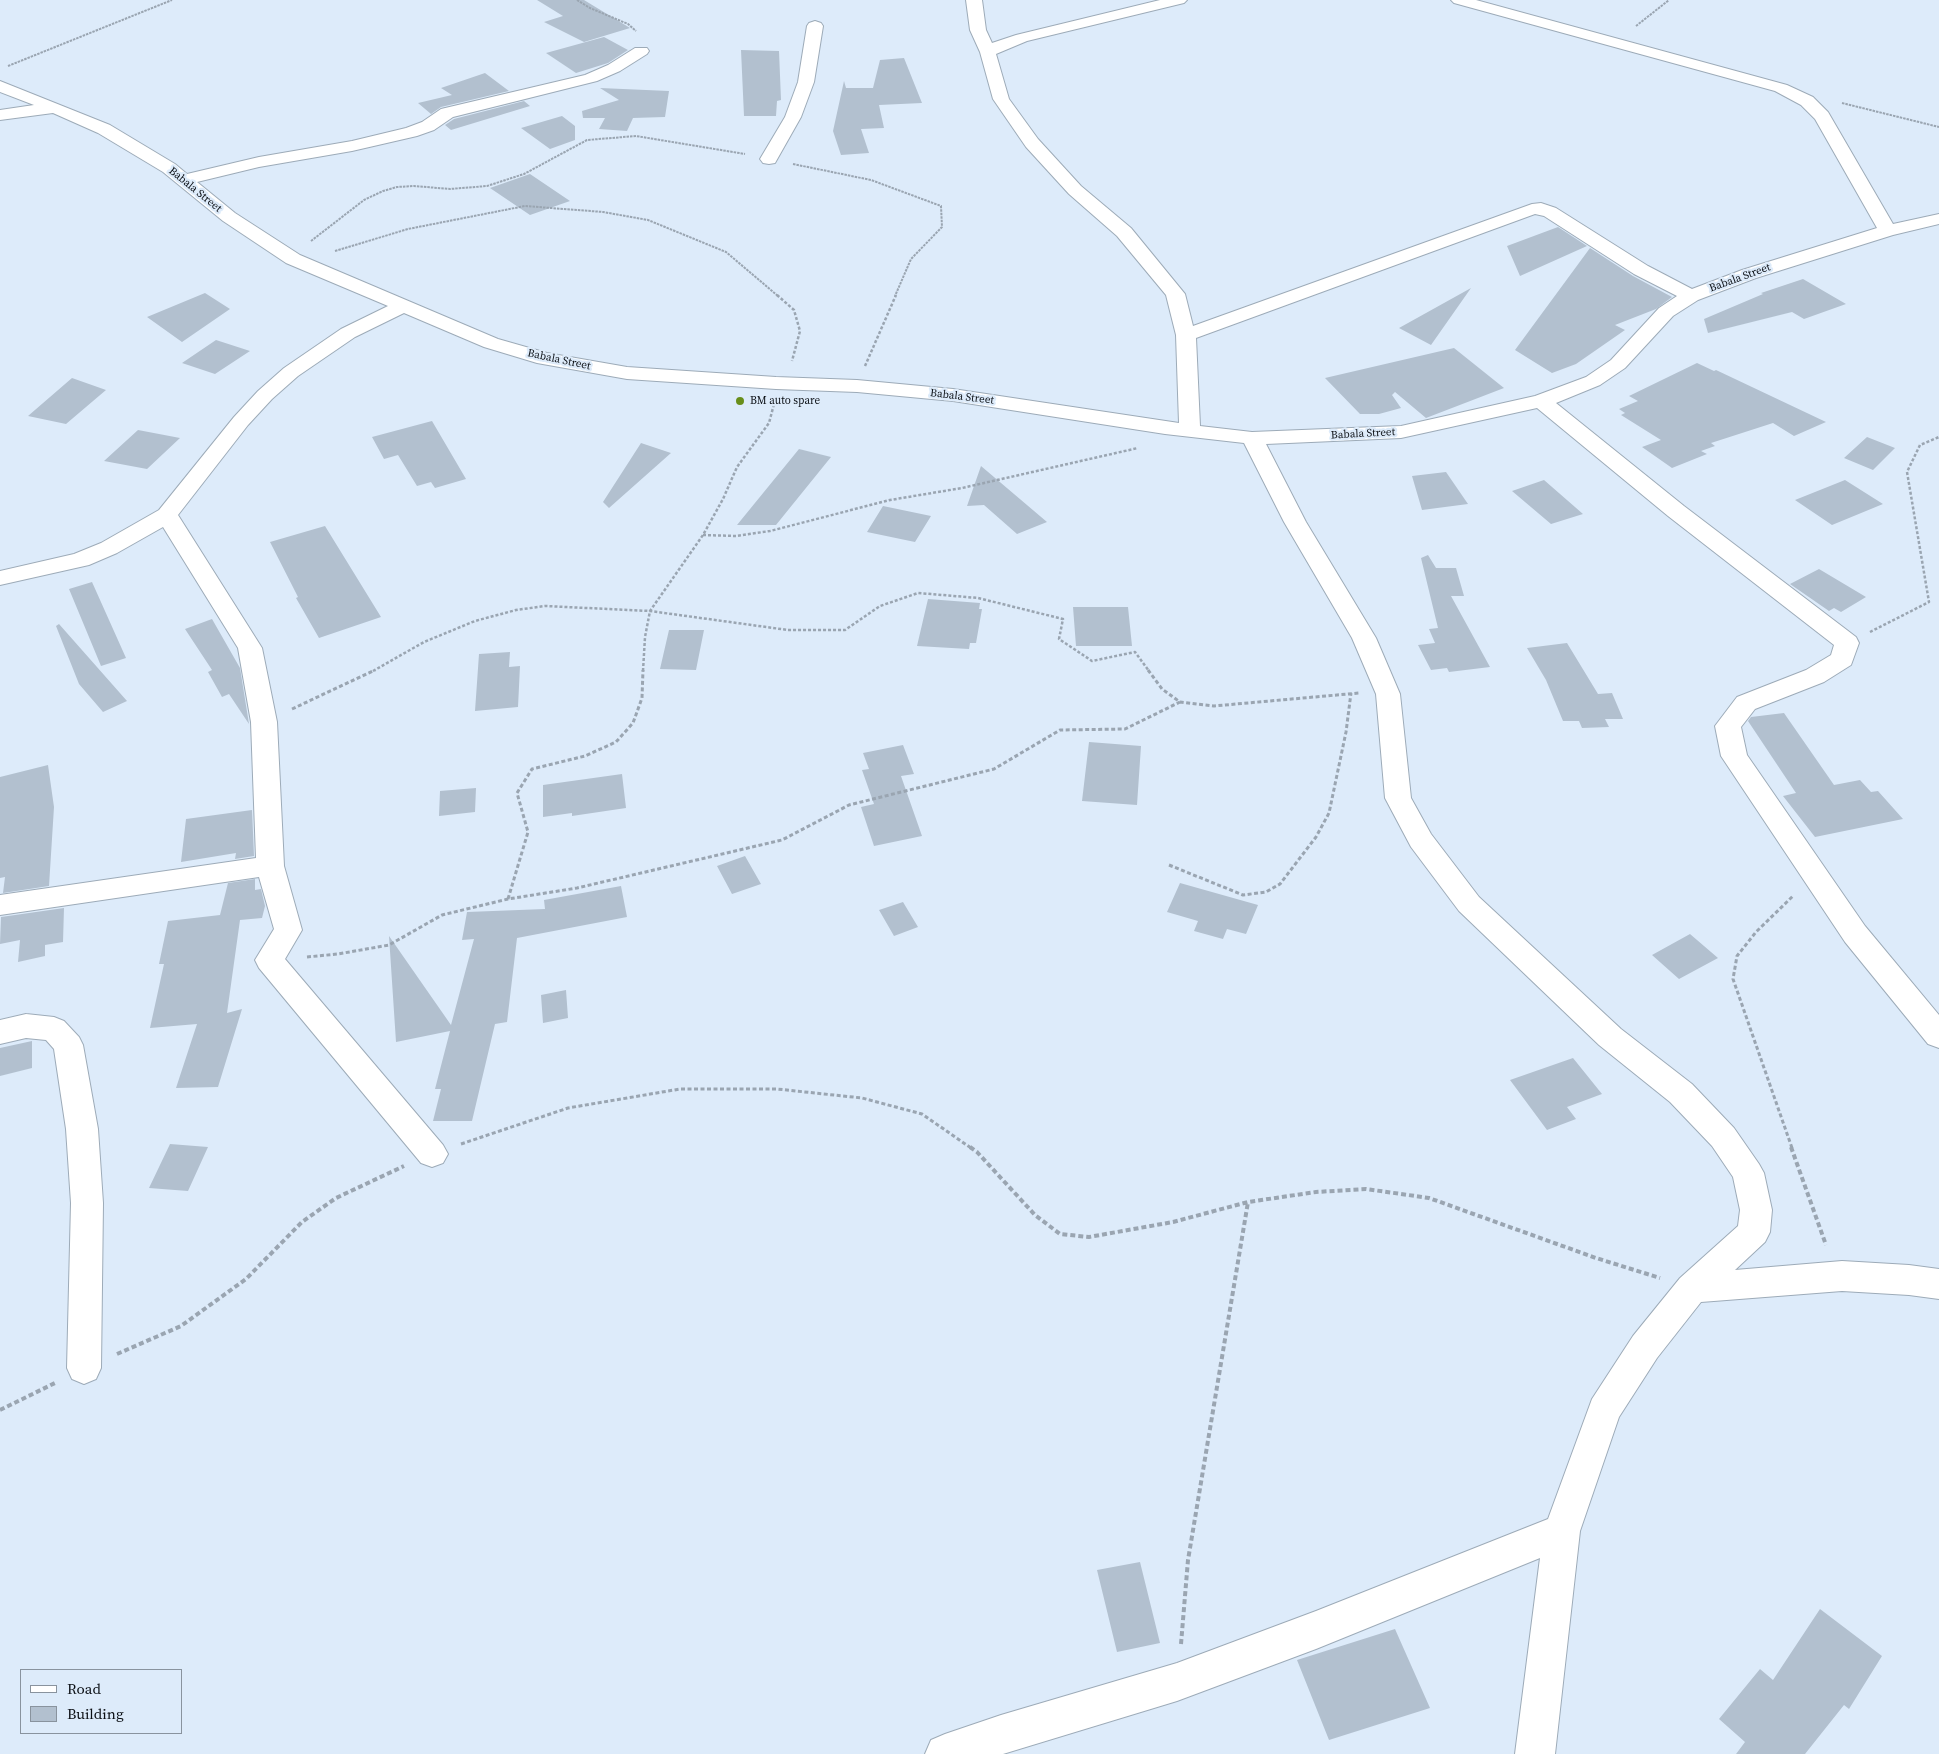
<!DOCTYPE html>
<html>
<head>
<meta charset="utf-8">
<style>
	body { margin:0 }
	#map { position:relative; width:1939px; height:1754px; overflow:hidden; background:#ddebfa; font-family:"Source Serif 4",serif }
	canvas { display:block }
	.legend { position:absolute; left:20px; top:1669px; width:162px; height:65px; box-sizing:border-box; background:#ddebfa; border:1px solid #89939e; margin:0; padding:6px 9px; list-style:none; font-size:15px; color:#0b0f14 }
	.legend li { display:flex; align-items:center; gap:10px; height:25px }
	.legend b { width:25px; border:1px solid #89939e }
</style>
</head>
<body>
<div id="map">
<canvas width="1939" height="1754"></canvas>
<ul class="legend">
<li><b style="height:6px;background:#fff"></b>Road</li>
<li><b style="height:14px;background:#b2c0cf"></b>Building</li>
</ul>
</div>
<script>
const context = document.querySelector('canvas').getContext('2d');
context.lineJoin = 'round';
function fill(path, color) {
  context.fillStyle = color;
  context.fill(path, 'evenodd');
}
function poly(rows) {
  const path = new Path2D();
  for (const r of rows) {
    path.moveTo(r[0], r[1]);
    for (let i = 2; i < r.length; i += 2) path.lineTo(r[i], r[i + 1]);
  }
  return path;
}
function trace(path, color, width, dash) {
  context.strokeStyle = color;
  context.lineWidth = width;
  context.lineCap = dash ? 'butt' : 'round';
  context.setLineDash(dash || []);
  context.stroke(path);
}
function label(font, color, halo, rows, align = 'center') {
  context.font = font + ' "Source Serif 4",serif';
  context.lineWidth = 4.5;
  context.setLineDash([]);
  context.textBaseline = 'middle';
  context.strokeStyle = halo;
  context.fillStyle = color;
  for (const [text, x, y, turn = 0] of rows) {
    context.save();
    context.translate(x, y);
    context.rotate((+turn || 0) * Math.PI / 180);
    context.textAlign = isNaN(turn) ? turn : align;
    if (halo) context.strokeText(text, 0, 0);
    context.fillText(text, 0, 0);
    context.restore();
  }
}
fill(poly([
	[537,0,584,0,630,28,584,42,544,22,563,16],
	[604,37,628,50,608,63,576,73,546,53],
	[741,50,779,51,781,100,777,101,776,116,744,116],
	[904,58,922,103,879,105,884,128,861,129,869,153,841,155,833,131,844,81,846,88,873,88,880,60],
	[485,73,509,91,441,107,431,114,418,103,452,95,441,88],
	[600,88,669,91,665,117,633,118,627,131,599,129,605,118,583,118,582,111,619,100],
	[524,101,530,106,451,130,445,125,454,119],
	[562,116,575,126,575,140,550,149,521,128],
	[530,174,570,201,530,215,490,188],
	[1558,227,1587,246,1520,276,1507,246],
	[1590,248,1633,276,1672,297,1656,309,1615,325,1625,330,1576,364,1552,373,1515,350],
	[1803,279,1846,304,1804,319,1792,312,1708,333,1704,319,1763,294,1761,293],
	[1471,288,1431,345,1399,328],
	[205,293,230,309,182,342,147,317],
	[216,340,250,351,215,374,182,363],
	[1454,348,1504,388,1426,418,1395,392,1392,395,1401,408,1379,414,1360,414,1325,378],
	[1697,363,1714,371,1716,370,1826,422,1794,436,1773,423,1711,443,1715,446,1701,451,1707,454,1672,468,1642,447,1661,440,1621,415,1625,413,1619,409,1638,401,1629,396],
	[72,378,106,390,66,424,28,416],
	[432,421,466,479,435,488,431,482,417,486,398,455,384,459,372,437],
	[138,430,180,438,147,469,104,461],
	[1867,437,1895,448,1873,470,1844,458],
	[641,443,671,453,609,508,603,502],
	[799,449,831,457,776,525,737,525],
	[981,466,1047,522,1017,534,984,505,967,506],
	[1446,472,1468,504,1422,510,1412,476],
	[1544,480,1583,514,1551,524,1512,491],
	[1845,480,1883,504,1832,525,1795,500],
	[883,506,931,516,915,542,867,532],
	[325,526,381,617,319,638,296,598,298,597,270,542],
	[1428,555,1436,568,1456,568,1464,596,1451,596,1490,667,1449,672,1447,668,1431,670,1418,645,1435,643,1429,629,1438,628,1421,558],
	[1819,569,1866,597,1841,612,1834,608,1829,611,1790,584],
	[92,582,126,658,101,666,69,589],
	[928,599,980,603,979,609,982,609,976,643,970,643,969,649,917,646],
	[1073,607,1128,607,1132,646,1076,646],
	[212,619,240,668,249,724,229,694,222,697,208,672,212,670,185,629],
	[59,624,127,701,103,712,79,684,56,626],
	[669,630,704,630,696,670,660,669],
	[1567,643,1598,694,1612,693,1623,719,1605,719,1609,727,1582,728,1579,721,1563,721,1546,680,1527,648],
	[510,652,509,667,520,666,518,707,475,711,479,654],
	[1784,713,1834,785,1860,780,1871,792,1878,791,1903,819,1815,837,1783,796,1796,793,1748,721,1751,717],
	[1089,742,1141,746,1137,805,1082,801],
	[903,745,914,774,901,776,922,836,874,846,861,807,874,804,862,770,869,769,863,753],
	[48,765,54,807,49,886,3,893,5,877,0,878,0,777],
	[622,774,626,808,572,816,572,813,543,817,543,785],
	[476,788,475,812,439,816,440,791],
	[252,810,254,856,235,859,236,853,181,862,186,819],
	[745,856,761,884,732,894,717,866],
	[255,879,255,890,261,889,265,906,262,918,240,920,227,1013,242,1009,218,1087,176,1088,197,1024,150,1028,164,964,159,964,168,921,220,915,228,883],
	[1180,883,1258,905,1246,934,1227,929,1223,939,1194,931,1198,921,1167,912],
	[621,886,627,917,517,938,507,1022,495,1024,472,1121,433,1121,441,1089,435,1089,450,1031,396,1042,389,936,451,1025,474,939,462,940,467,912,545,909,544,900],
	[903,902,918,927,894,936,879,910],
	[64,908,63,942,45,945,45,956,18,962,20,940,0,944,1,917],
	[1690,934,1718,958,1679,979,1652,955],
	[566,990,568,1018,543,1023,541,995],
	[32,1041,32,1068,0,1076,0,1048],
	[1573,1058,1602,1094,1567,1107,1576,1119,1547,1130,1510,1080],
	[170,1144,208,1147,188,1191,149,1188],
	[1140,1562,1160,1643,1117,1652,1097,1570],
	[1820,1609,1882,1656,1849,1709,1844,1705,1805,1754,1736,1754,1745,1742,1719,1719,1760,1669,1773,1680],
	[1395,1629,1430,1708,1329,1740,1297,1660]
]), '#b2c0cf');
const minor = poly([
	[966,0,982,0,986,30,992,43,1016,35,1160,0,1187,0,1184,3,1027,41,996,54,1009,99,1038,139,1081,186,1131,228,1185,294,1193,326,1532,204,1541,203,1556,208,1648,266,1692,289,1742,270,1877,228,1815,119,1801,105,1775,91,1454,3,1451,0,1476,0,1787,85,1813,97,1828,112,1893,224,1939,214,1939,224,1893,235,1756,278,1698,300,1673,316,1625,368,1600,385,1556,403,1684,506,1856,637,1859,643,1851,665,1824,682,1755,709,1741,727,1747,755,1865,926,1939,1015,1939,1048,1928,1044,1845,942,1721,756,1715,726,1737,697,1806,670,1831,655,1834,645,1668,516,1537,408,1401,438,1266,444,1306,522,1376,638,1400,694,1411,798,1431,834,1479,897,1621,1029,1692,1084,1734,1128,1759,1164,1764,1173,1772,1210,1770,1232,1765,1242,1735,1270,1842,1261,1909,1265,1939,1269,1939,1299,1909,1295,1842,1291,1701,1302,1657,1358,1619,1417,1580,1531,1555,1754,1515,1754,1540,1558,1316,1649,1177,1701,1003,1754,925,1754,931,1740,945,1734,1001,1715,1177,1663,1316,1611,1548,1519,1592,1399,1633,1336,1680,1278,1738,1226,1740,1210,1733,1177,1712,1146,1670,1102,1599,1045,1459,911,1411,847,1385,798,1376,694,1352,638,1284,522,1244,443,1165,434,953,401,857,392,776,389,627,379,537,363,484,347,404,313,355,337,298,376,272,399,248,425,178,515,262,648,277,722,284,866,302,930,285,959,443,1145,448,1154,443,1163,432,1167,421,1163,259,968,255,960,274,929,259,877,0,915,0,895,256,858,251,722,238,648,163,527,117,553,89,565,0,585,0,571,74,554,101,543,159,510,234,417,258,391,284,368,341,329,388,306,286,263,223,221,163,172,98,133,53,113,0,120,0,110,34,105,0,92,0,81,110,125,175,164,187,174,259,157,352,141,406,128,422,122,441,109,585,75,608,65,635,48,647,48,649,51,647,54,620,71,597,81,453,117,434,130,417,136,352,151,259,167,197,182,235,213,300,255,498,339,547,353,627,367,776,377,857,380,953,389,1179,423,1176,335,1166,295,1117,236,1069,194,1026,147,993,99,980,52,970,30,966,0],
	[1535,214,1544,216,1634,274,1677,296,1659,308,1611,360,1586,377,1535,396,1401,426,1252,432,1200,426,1196,338,1535,214],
	[815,21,821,23,823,26,814,82,801,117,775,163,769,164,763,163,760,159,785,117,798,82,807,26,809,23,815,21],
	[26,1014,54,1017,64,1021,79,1037,83,1045,98,1129,103,1203,101,1368,96,1379,84,1384,72,1379,67,1368,71,1203,66,1129,54,1049,46,1040,26,1038,0,1044,0,1020,26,1014]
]);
trace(minor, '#9dabb8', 2);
trace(poly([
	[577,0,590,8,628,24,636,31],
	[1636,26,1669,0],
	[8,66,172,0],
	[1842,103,1939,127],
	[793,164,871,180,941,206,942,227,911,259,895,296],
	[311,241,364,200,383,191,397,187,414,186,450,189,487,186,524,174,587,140,636,136,745,154],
	[335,251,408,229,525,206,603,212,648,220,726,252,778,296]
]), '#9aa5b1', 2, [2.5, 1]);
trace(poly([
	[777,295,794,310,800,331,792,361],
	[865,366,896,295],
	[703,535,736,536,770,531,890,500,962,488,1138,448],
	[1870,632,1929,602,1907,472,1920,445,1939,437],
	[373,671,424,642,475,621,516,610,545,606,650,611,788,630,845,630,880,606,918,593,978,598,1063,619,1059,639,1092,661,1135,652,1149,671],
	[643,671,645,637,650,611,703,535,723,499,737,467,769,423,774,404]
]), '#9aa5b1', 2.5, [3, 2]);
trace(poly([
	[1148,670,1162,689,1180,702,1214,706,1359,693],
	[292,709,375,670],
	[1169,865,1243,895,1266,892,1280,884,1316,837,1329,813,1346,732,1351,693],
	[508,899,528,832,517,793,532,769,585,756,616,742,633,723,642,698,643,670],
	[307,957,338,954,389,945,442,915,508,899,577,888,782,840,849,805,994,769,1060,730,1125,729,1180,702],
	[461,1144,568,1108,680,1089,777,1089,862,1098,922,1114,971,1148],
	[1792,1148,1733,979,1737,956,1756,932,1794,895]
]), '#9aa5b1', 3, [4, 2.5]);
trace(poly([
	[970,1147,977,1152,1035,1215,1060,1234,1089,1237,1173,1222,1248,1202,1316,1192,1366,1189,1429,1198,1596,1258,1660,1278],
	[1791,1147,1826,1245],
	[117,1354,181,1326,246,1279,302,1222,336,1198,404,1166],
	[0,1410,55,1383],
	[1181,1644,1188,1560,1248,1202]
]), '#9aa5b1', 4, [5, 3]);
fill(minor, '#fff');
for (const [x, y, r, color] of [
	[740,401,5,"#688e1a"]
]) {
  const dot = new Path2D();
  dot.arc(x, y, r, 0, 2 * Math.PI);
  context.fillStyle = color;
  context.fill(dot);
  trace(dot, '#ddebfa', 2);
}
label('11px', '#0b0f14', '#ddebfa', [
	["Babala Street",195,190,39],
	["Babala Street",1740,278,-20],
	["Babala Street",559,360,12],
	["Babala Street",962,397,7],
	["Babala Street",1363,434,-3]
]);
label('11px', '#0b0f14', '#ddebfa', [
	["BM auto spare",750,401]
], 'left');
</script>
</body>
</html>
